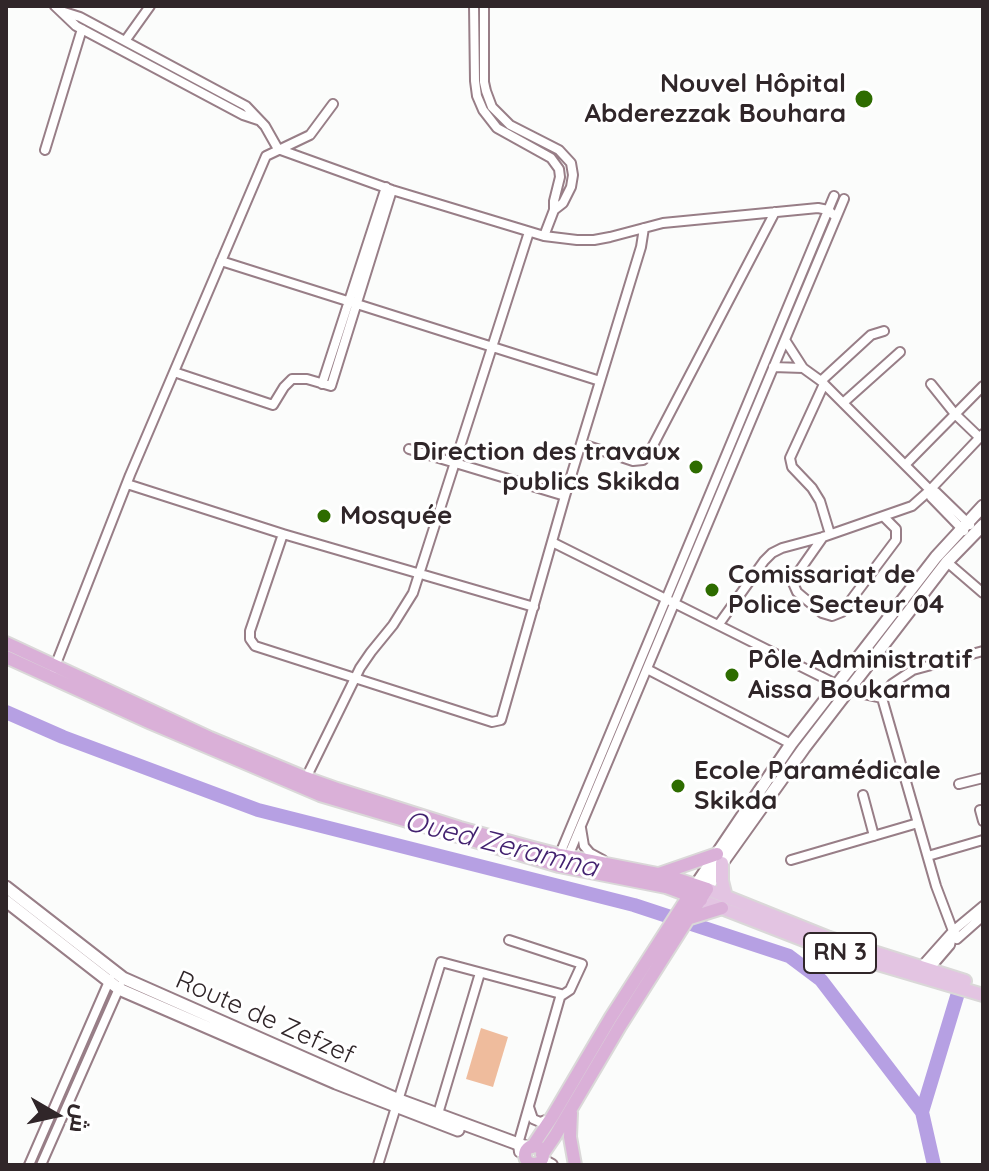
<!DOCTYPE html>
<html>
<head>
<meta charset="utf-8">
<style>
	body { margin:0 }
	#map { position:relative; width:989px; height:1171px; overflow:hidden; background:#fbfcfb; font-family:Quicksand,Cairo,sans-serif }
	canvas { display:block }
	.frame { position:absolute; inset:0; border:8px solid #302629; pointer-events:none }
	.north { position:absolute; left:16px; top:1075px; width:80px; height:80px; -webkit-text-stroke:6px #fff; paint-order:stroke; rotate:99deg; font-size:22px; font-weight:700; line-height:32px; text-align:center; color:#302629 }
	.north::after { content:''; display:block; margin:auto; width:28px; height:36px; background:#302629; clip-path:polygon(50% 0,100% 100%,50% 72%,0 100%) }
</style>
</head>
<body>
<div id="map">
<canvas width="989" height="1171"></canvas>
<div class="frame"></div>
<div class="north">ش</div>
</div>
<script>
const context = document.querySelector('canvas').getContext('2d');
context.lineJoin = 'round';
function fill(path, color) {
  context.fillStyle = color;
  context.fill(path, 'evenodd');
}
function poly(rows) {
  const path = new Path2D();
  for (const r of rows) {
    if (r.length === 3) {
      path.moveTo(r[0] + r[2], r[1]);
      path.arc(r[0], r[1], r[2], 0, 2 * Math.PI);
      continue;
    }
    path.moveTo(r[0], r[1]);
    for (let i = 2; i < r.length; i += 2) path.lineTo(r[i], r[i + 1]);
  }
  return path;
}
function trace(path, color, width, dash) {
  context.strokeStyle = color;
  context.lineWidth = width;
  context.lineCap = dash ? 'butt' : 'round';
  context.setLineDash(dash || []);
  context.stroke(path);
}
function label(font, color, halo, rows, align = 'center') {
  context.font = font + ' Quicksand,sans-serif';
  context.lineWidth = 6;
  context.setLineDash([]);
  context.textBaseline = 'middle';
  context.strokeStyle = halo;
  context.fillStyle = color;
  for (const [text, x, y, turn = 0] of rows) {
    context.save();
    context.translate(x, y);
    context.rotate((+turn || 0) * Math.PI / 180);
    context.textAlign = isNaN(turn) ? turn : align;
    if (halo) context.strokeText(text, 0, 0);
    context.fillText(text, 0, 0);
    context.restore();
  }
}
fill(poly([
	[481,1028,508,1037,493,1087,466,1079]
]), '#efbc9d');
trace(poly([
	[6,712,63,737,258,810,634,905,789,956,821,980,922,1112],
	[934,1165,922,1112,958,993]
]), '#b6a0e3', 14);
const minor = poly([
	[55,6,76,26,243,115,258,120],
	[474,6,475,81,477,96,483,110,497,128,551,158,559,169,560,177,554,201,554,210,544,236],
	[484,6,484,82,486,91,492,107,510,125,559,150,571,163,573,175,571,187,563,203,554,210],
	[61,11,80,17,246,106,265,126,278,149,392,190,544,236,577,240,594,240,610,237,663,223,818,208,828,210,836,217],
	[125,41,150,6],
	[45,150,82,29],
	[221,261,600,381],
	[785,340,803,368,821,381,930,490,936,492,970,525],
	[773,367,803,368],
	[174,372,273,405,284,387,292,379,307,379,331,386,392,190],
	[821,381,871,335,884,331],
	[322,384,386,187],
	[824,384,790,458,792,467,812,488,820,501,830,534],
	[931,384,955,414,979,437],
	[843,403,900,352],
	[582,444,633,461,643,460,648,455,775,212],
	[409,449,565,496],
	[905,465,983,386],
	[127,484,283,534,534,607],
	[930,490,931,497,964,531],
	[283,534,250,631,250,639,255,646,492,722,501,720,565,496,641,247,644,228],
	[823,537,797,574,793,583,797,592,822,613,832,616,842,612,896,540,896,529,884,517],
	[552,542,836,684],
	[947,562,983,593],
	[719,624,764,561,772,553,782,548,823,537,912,506,930,490,983,434],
	[54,669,130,475,266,156,310,135,333,104],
	[647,669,791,744],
	[849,691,882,698,936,886,953,931,959,937],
	[882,698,892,684,913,670,983,651],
	[306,778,360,668,371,652,393,625,413,593,529,232],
	[959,784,983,778],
	[863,795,874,836],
	[980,810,983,821],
	[581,828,584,846,590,853,603,860],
	[559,856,834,196],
	[928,856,983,840],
	[567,859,844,199],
	[791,860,918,823],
	[957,939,983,916],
	[509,940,582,964,570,990,561,996],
	[920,968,953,931,983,906],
	[926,973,950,945,953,932],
	[529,1107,533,1119,540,1122,549,1119],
	[437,1117,480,973],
	[29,1165,110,979],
	[41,1165,120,986],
	[378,1165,441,962,561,994,518,1144,519,1152]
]);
const tertiary = poly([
	[541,1159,552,1165]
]);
const secondary = poly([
	[696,885,791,744,936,557,983,506],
	[6,887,123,978,399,1100,529,1148],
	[707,889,722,863,804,748,947,562,983,525],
	[6,901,119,989,336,1083,458,1130]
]);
const primary = poly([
	[722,863,722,881,726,897],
	[707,889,829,938,965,981],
	[701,900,827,949,983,995]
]);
const trunk = poly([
	[6,643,210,738,306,778,337,789,460,828,529,847,560,855,668,876,707,889,620,1026,555,1136,542,1155],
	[6,657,151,723,320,795,559,866,666,887,701,900],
	[659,874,717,854],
	[690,918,722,908],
	[571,1113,570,1137,575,1165],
	[534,1155,9],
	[532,1147,552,1117,611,1017,692,891]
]);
trace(minor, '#987e87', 12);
trace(tertiary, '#987e87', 14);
trace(secondary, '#987e87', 15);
trace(primary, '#dad8d8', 16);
trace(trunk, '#dad8d8', 16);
trace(minor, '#fff', 8);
trace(tertiary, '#fff', 10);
trace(secondary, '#fff', 11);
trace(primary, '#e3c4e2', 12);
trace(trunk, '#dab0d8', 12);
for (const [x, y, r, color] of [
	[864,99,10,"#2e6c00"],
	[696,467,8,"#2e6c00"],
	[324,516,8,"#2e6c00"],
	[712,590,8,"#2e6c00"],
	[732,675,8,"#2e6c00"],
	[678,786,8,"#2e6c00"]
]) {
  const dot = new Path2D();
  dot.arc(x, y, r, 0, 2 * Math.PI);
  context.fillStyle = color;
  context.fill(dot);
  trace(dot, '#fff', 3);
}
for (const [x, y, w] of [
	[840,953,72]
]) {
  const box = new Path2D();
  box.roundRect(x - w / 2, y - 20, w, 40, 6);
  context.fillStyle = '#fff';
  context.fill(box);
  trace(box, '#302629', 2);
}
label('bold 24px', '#302629', null, [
	["RN 3",840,953]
]);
label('bold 26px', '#302629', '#fff', [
	["Nouvel Hôpital",846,84,"right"],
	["Abderezzak Bouhara",846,114,"right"],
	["Direction des travaux",680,452,"right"],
	["publics Skikda",680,482,"right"],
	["Mosquée",340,516],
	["Comissariat de",728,575],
	["Police Secteur 04",728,605],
	["Pôle Administratif",748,660],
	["Aissa Boukarma",748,690],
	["Ecole Paramédicale",694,771],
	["Skikda",694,801]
], 'left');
label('26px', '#302629', '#fff', [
	["Route de Zefzef",265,1018,24]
]);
label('italic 28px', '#432270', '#fff', [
	["Oued Zeramna",501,845,14]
]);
</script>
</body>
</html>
